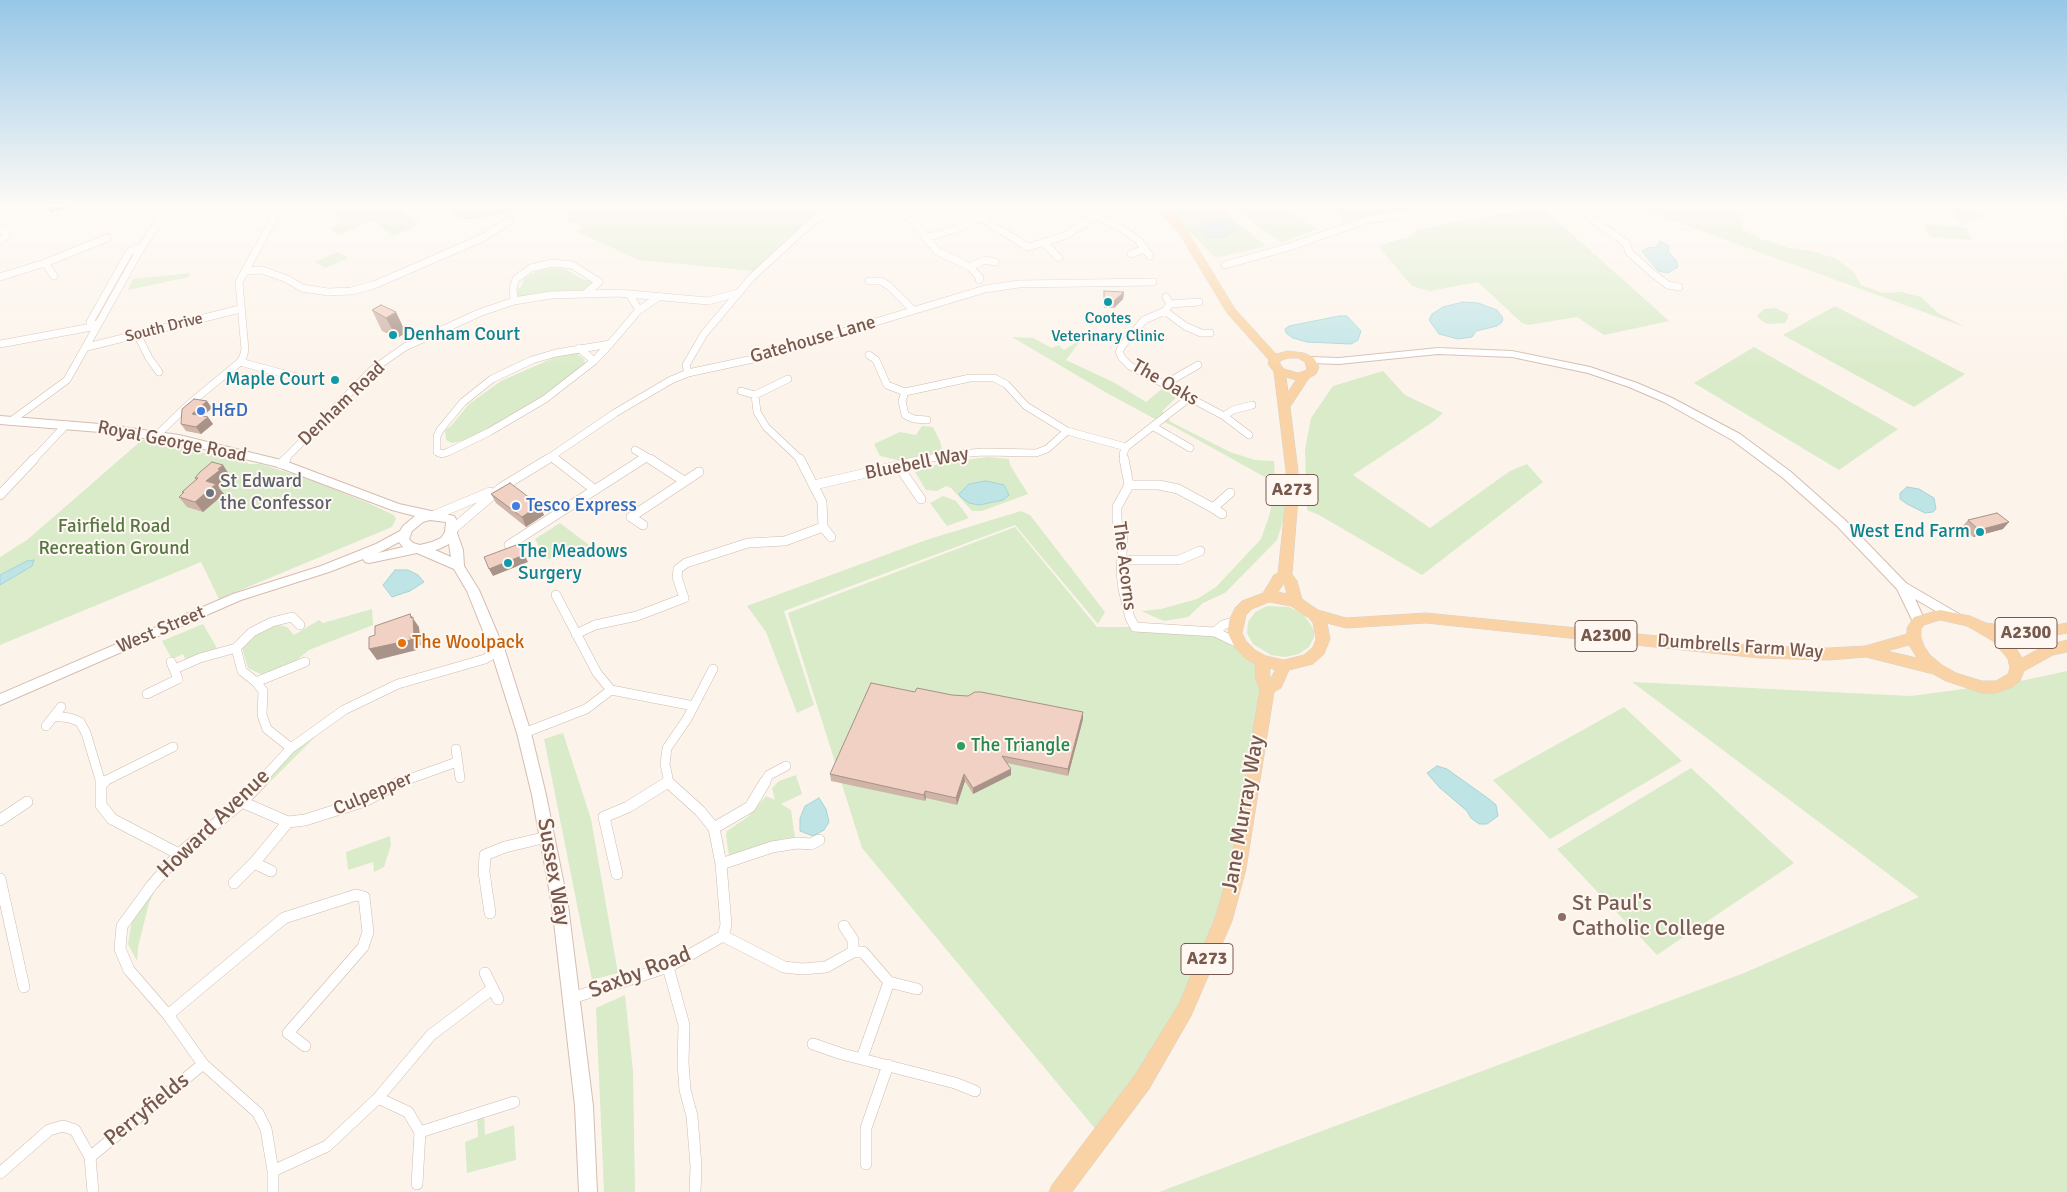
<!DOCTYPE html>
<html>
<head>
<meta charset="utf-8">
<style>
	body { margin:0 }
	canvas { display:block; background:#fcf4eb }
</style>
</head>
<body>
<canvas width="2067" height="1192"></canvas>
<script>
const context = document.querySelector('canvas').getContext('2d');
context.lineJoin = 'round';
function fill(path, color) {
  context.fillStyle = color;
  context.fill(path, 'evenodd');
}
function poly(rows) {
  const path = new Path2D();
  for (const r of rows) {
    path.moveTo(r[0], r[1]);
    for (let i = 2; i < r.length; i += 2) path.lineTo(r[i], r[i + 1]);
  }
  return path;
}
function trace(path, color, width, dash) {
  context.strokeStyle = color;
  context.lineWidth = width;
  context.lineCap = dash ? 'butt' : 'round';
  context.setLineDash(dash || []);
  context.stroke(path);
}
function label(font, color, halo, rows, align = 'center') {
  context.font = font + ' Signika,sans-serif';
  context.lineWidth = 4;
  context.setLineDash([]);
  context.textBaseline = 'middle';
  context.strokeStyle = halo;
  context.fillStyle = color;
  for (const [text, x, y, turn = 0] of rows) {
    context.save();
    context.translate(x, y);
    context.rotate((+turn || 0) * Math.PI / 180);
    context.textAlign = isNaN(turn) ? turn : align;
    if (halo) context.strokeText(text, 0, 0);
    context.fillText(text, 0, 0);
    context.restore();
  }
}
fill(poly([
	[341,206,401,207,402,208,399,209,421,224,394,236,372,221,339,235,330,228,345,222,334,213,330,215,325,213],
	[445,206,525,206,513,212,466,219,457,218],
	[554,206,805,206,821,215,754,271,639,260,577,232,583,226,564,220,569,216],
	[1163,206,1218,206,1266,246,1216,258],
	[1230,206,1281,206,1317,229,1282,243],
	[1335,206,1462,206,1345,226],
	[1635,206,1698,206,1700,208,1721,208,1735,211,1744,222,1742,229,1761,239,1790,248,1811,251,1835,258,1854,272,1861,285,1883,293,1901,292,1921,297,1938,313,1965,327,1652,213,1635,209],
	[1951,206,1964,206,1984,216,1961,225],
	[1544,209,1669,321,1604,335,1577,317,1528,325,1522,323,1478,282,1429,291,1412,286,1378,246,1411,236,1418,229,1527,210],
	[1923,224,1965,228,1973,240,1930,237],
	[338,252,348,258,325,268,315,262],
	[553,268,565,269,584,280,592,280,595,282,590,289,579,292,579,290,554,291,529,294,528,297,517,296,515,291,521,287,525,278,537,271],
	[190,273,189,277,128,290,133,279],
	[1835,306,1965,374,1914,407,1783,335],
	[1776,308,1788,314,1788,318,1785,323,1768,324,1762,321,1757,316,1764,309],
	[1012,337,1033,338,1052,348,1059,345,1064,350,1082,339,1066,360,1115,383,1146,402,1163,388,1176,398,1162,411,1171,422,1230,452,1255,460,1274,461,1275,477,1272,481,1171,425,1153,418,1107,393],
	[1754,347,1898,429,1839,470,1694,383],
	[575,352,584,359,585,364,539,401,469,439,452,443,446,440,445,430,451,426,469,404,501,381,551,359,555,355],
	[1383,371,1405,395,1443,413,1434,421,1353,475,1430,528,1510,471,1527,464,1543,482,1422,575,1319,515,1307,510,1305,450,1311,418,1333,386],
	[922,426,933,427,940,441,943,453,906,462,880,456,874,444,900,432,916,435],
	[142,440,186,446,190,450,209,454,227,454,238,457,249,464,260,464,309,479,368,503,394,515,396,519,392,527,219,599,201,562,0,645,0,557,27,540],
	[988,457,1009,459,1010,465,1028,494,982,511,972,511,951,488,946,486,937,491,926,490,915,472,941,463],
	[1279,474,1288,489,1284,518,1277,540,1225,593,1203,603,1188,617,1164,621,1141,611,1161,609,1197,599,1216,587,1261,539,1270,513,1275,482],
	[943,496,956,501,969,518,947,526,930,503],
	[1021,511,1030,515,1105,612,1098,624,1015,525,784,611,814,705,797,713,766,632,747,606,926,540],
	[560,523,573,533,592,547,549,559,545,558,535,539],
	[1015,527,1097,627,1135,627,1235,633,1262,661,1263,680,1238,869,1185,1010,1102,1137,862,848,788,613],
	[1267,606,1289,607,1303,614,1311,625,1314,631,1314,637,1309,647,1299,654,1285,657,1271,655,1253,644,1247,633,1248,622,1255,612],
	[372,609,373,625,309,650,294,662,263,675,248,668,242,648,249,639,262,630,278,625,287,627,294,635,319,620,323,623],
	[203,624,217,648,186,661,183,654,172,659,162,641],
	[2067,671,2067,1192,1159,1192,1744,973,1919,897,1632,682,1911,696,2016,682],
	[1624,707,1682,761,1550,839,1493,780],
	[342,718,319,733,254,798,257,789,301,745],
	[563,733,591,819,618,973,592,980,544,739],
	[1691,768,1794,863,1657,955,1557,849],
	[796,775,802,794,781,804,791,810,795,838,781,839,729,856,726,835,727,831,749,816,766,796,775,800,772,788,779,781],
	[390,836,391,845,384,867,374,872,373,862,348,870,346,852],
	[155,890,149,903,138,947,137,961,128,944,132,920],
	[625,995,633,1071,635,1192,604,1192,596,1008],
	[484,1113,485,1135,514,1125,516,1160,467,1173,465,1142,478,1137,477,1115]
]), '#d9ebc9');
const water = poly([
	[1206,221,1232,221,1237,229,1220,238,1208,237,1200,229,1206,221],
	[1660,241,1669,246,1668,252,1676,260,1678,267,1668,273,1658,271,1642,251,1650,247,1655,248,1660,241],
	[1463,302,1478,303,1497,310,1503,318,1502,322,1497,326,1476,331,1472,337,1458,339,1439,334,1429,320,1432,314,1443,307,1463,302],
	[1339,316,1347,316,1361,331,1358,340,1351,344,1307,342,1293,338,1286,333,1285,329,1289,326,1339,316],
	[986,481,1004,485,1009,495,1003,500,979,505,969,503,961,497,959,494,969,484,986,481],
	[1907,487,1919,489,1934,498,1936,509,1933,512,1925,513,1907,504,1900,499,1900,493,1907,487],
	[34,560,32,566,0,585,0,575,27,561,34,560],
	[395,570,408,570,418,575,424,582,410,591,392,597,383,585,395,570],
	[1437,766,1447,769,1489,799,1496,805,1498,816,1487,824,1479,824,1471,818,1467,811,1439,787,1427,773,1437,766],
	[819,798,826,809,829,822,824,830,813,836,800,831,800,818,805,806,819,798]
]);
fill(water, '#bfe4e6');
trace(water, '#a5d4d8', 1);
trace(poly([
	[467,218,502,213,517,206]
]), '#a5d4d8', 2.5);
const streetFar2 = poly([
	[890,206,910,218,937,251,970,267,980,278,979,280],
	[1073,206,1120,227,1138,240,1150,256],
	[1580,206,1589,217,1626,243,1629,252,1652,273,1668,285,1679,287],
	[83,213,105,206],
	[1092,214,1106,206],
	[981,218,1028,247,1064,236,1097,216],
	[0,229,6,232,6,236,0,240],
	[926,238,956,229,992,212],
	[1044,243,1059,258],
	[1131,254,1145,249],
	[45,263,54,276],
	[1225,265,1289,247,1366,220,1462,206],
	[970,267,985,260,995,262],
	[245,271,262,270,287,279,302,288,328,292,351,291,374,285,482,238,509,221],
	[0,277,45,263,107,238],
	[869,281,881,281,889,286,913,310],
	[1166,297,1170,304,1165,311,1144,320,1122,346,1119,352,1122,358,1130,366,1224,416,1249,435],
	[514,301,513,288,516,279,531,268,552,263,572,265,599,282,586,293],
	[1170,304,1199,302],
	[639,310,660,296],
	[1165,311,1185,326,1201,333,1210,333],
	[97,326,90,322,130,251,141,248],
	[137,334,149,358,159,372],
	[0,344,97,326],
	[610,344,594,361,545,399,489,432,448,452,442,454,437,452,437,436,440,430,463,402,492,379,532,360,556,353,610,344],
	[610,344,639,310,629,294],
	[87,347,240,309],
	[579,348,594,361],
	[869,355,876,360,887,385,905,392,902,401,905,415,914,419,927,420],
	[240,362,296,377],
	[688,373,686,365,704,334,752,277,811,223,834,206],
	[1165,384,1198,365],
	[741,391,755,395,788,379],
	[905,392,970,378,994,378,1006,384,1026,406,1067,431],
	[755,395,757,412,766,427,801,460],
	[1224,416,1233,410,1252,405],
	[11,421,67,380,141,248,163,215,158,206],
	[1154,427,1190,448],
	[157,435,188,405,240,362,243,357,245,350,239,282,273,220,276,206],
	[635,450,652,460],
	[552,457,557,460],
	[33,460,66,425],
	[284,460,372,370,405,347,479,313,514,301,551,295,618,293,708,301,738,293],
	[546,460,615,413,671,380,688,373,753,359,985,289,1019,284,1153,282],
	[641,460,646,457],
	[922,460,947,455,983,452,1036,453,1047,449,1067,431,1126,447,1189,398],
	[1124,460,1123,454,1126,447]
]);
const streetFar1 = poly([
	[555,459,595,490],
	[650,459,684,481],
	[1124,459,1129,485,1117,507,1117,521,1123,536,1121,573,1123,589,1130,618,1135,627,1215,632,1240,644],
	[281,464,286,459],
	[899,467,921,499],
	[814,485,927,459],
	[1129,485,1159,485,1178,489,1213,508,1230,493],
	[0,495,34,459],
	[1213,508,1222,514],
	[435,515,490,492],
	[643,525,631,517,699,472],
	[823,527,831,537],
	[453,529,502,487,548,459],
	[509,545,643,459],
	[1122,560,1179,560,1200,551],
	[556,595,597,673,611,690,694,706],
	[1215,632,1223,625,1236,621],
	[576,634,595,625,637,616,684,598,677,577,678,569,686,563,748,543,785,541,823,527,822,502,800,459],
	[236,648,242,671,256,682,263,691,262,715,267,729,291,748],
	[175,669,200,658,236,648,252,632,272,622,292,617,300,625],
	[256,682,305,662],
	[147,694,178,679,171,662],
	[54,716,70,718,80,722,86,733,101,783],
	[46,726,61,707],
	[524,733,586,709,611,690],
	[456,749,460,778],
	[101,783,173,747],
	[259,783,291,748,344,710,398,684,485,659,498,651],
	[398,783,457,762],
	[669,783,665,764,667,748,687,719,713,669],
	[764,783,769,775,786,766]
]);
const street = poly([
	[101,782,101,805,112,819,179,854],
	[261,782,242,802,179,854,152,885,122,926,120,949,129,970,168,1015,203,1064,258,1113,266,1129,273,1171,273,1192],
	[101,783,104,782],
	[242,802,288,822,305,820,365,801,400,782],
	[0,820,27,802],
	[714,828,750,807,765,782],
	[254,863,271,871],
	[721,864,772,847,797,843,811,844,819,840],
	[617,874,604,817,628,807,668,782],
	[0,879,24,987],
	[234,883,254,863,288,822],
	[490,913,484,872,485,855,505,847,547,837],
	[844,926,853,940,853,952],
	[723,936,784,967,802,969,826,967,853,952,863,952,889,982,862,1058],
	[668,967,684,1025,683,1063,685,1090,692,1116,696,1166,695,1192],
	[485,973,498,999],
	[889,982,917,989],
	[572,998,668,967,723,936,726,925,721,864,714,828,700,811,668,782],
	[168,1015,284,918,356,895,364,897,368,932,363,947,288,1033,305,1046],
	[813,1044,842,1054,955,1083,975,1091],
	[378,1098,431,1035,492,989],
	[90,1157,203,1064],
	[866,1164,866,1128,888,1065],
	[273,1171,327,1146,378,1098,408,1112,420,1132,514,1102],
	[0,1173,49,1130,63,1126,75,1130,90,1157,93,1192],
	[417,1184,420,1132]
]);
const secondary = poly([
	[1438,348,1512,351,1590,367,1637,383,1672,398,1740,434,1791,472,1845,520,1906,583,1959,614,1961,617,1959,620,1955,622,1951,620,1915,599,1925,621,1924,624,1914,624,1897,589,1837,526,1783,478,1732,440,1664,402,1629,387,1588,373,1512,357,1438,354,1339,364,1310,363,1305,360,1310,357,1339,358,1438,348],
	[0,416,100,424,179,435,285,461,399,504,454,516,459,524,457,533,463,550,464,566,479,590,505,651,531,733,546,795,568,905,593,1106,597,1192,579,1192,575,1106,552,905,532,795,517,733,491,651,467,591,454,569,417,553,369,563,365,562,363,559,329,572,241,600,0,705,0,694,233,594,321,566,376,544,400,531,403,526,415,516,392,510,278,467,179,443,100,432,0,424,0,416],
	[430,520,446,522,445,532,441,538,432,542,420,545,413,543,409,539,412,531,423,522,430,520],
	[399,542,403,547,378,553,384,550,399,542],
	[449,544,451,557,435,550,439,549,449,544]
]);
const primary = poly([
	[1155,206,1165,206,1187,230,1235,309,1276,354,1288,351,1304,353,1314,358,1319,367,1316,374,1309,378,1290,407,1298,471,1298,498,1292,574,1297,581,1302,599,1318,610,1346,618,1426,613,1759,646,1829,648,1865,646,1907,634,1907,628,1914,617,1940,610,1970,616,1986,623,2035,629,2067,623,2067,633,2035,639,2006,636,2013,643,2022,658,2044,646,2067,640,2067,652,2053,655,2024,671,2020,681,2012,687,1996,693,1982,693,1946,681,1933,674,1866,657,1829,660,1759,658,1426,623,1346,628,1327,623,1330,639,1324,654,1313,664,1289,670,1281,688,1274,692,1246,869,1232,921,1191,1016,1149,1089,1072,1192,1049,1192,1052,1185,1135,1075,1179,1004,1214,921,1230,869,1260,689,1256,680,1255,664,1245,658,1235,648,1228,633,1229,621,1235,608,1242,601,1263,593,1274,575,1278,573,1286,498,1286,471,1274,372,1268,364,1269,360,1227,313,1179,233,1155,206],
	[1288,358,1298,358,1305,362,1307,370,1298,373,1284,369,1280,364,1280,361,1288,358],
	[1286,377,1296,380,1288,392,1286,377],
	[1284,583,1287,594,1278,592,1284,583],
	[1269,602,1291,606,1309,618,1313,623,1316,639,1313,647,1304,655,1284,660,1266,656,1255,650,1246,641,1242,633,1246,615,1252,609,1269,602],
	[1940,620,1967,626,1993,641,2008,659,2010,668,2008,674,1996,681,1982,681,1956,673,1942,665,1930,655,1924,646,1921,638,1921,629,1924,625,1940,620],
	[1909,645,1917,658,1887,651,1909,645],
	[1270,668,1275,670,1270,680,1270,668]
]);
trace(streetFar2, '#cfbbaf', 8);
trace(streetFar1, '#cfbbaf', 10);
trace(street, '#cfbbaf', 12);
trace(secondary, '#d5bdb0', 2);
trace(primary, '#d9d1cd', 1);
trace(streetFar2, '#fff', 7);
trace(streetFar1, '#fff', 9);
trace(street, '#fff', 11);
fill(secondary, '#fff');
fill(primary, '#f9d3a5');
fill(poly([
	[1104,291,1124,292,1123,299,1114,308,1104,308],
	[381,305,406,333,397,338,382,331,372,310],
	[212,408,203,416,213,424,201,434,186,431,181,424],
	[223,465,230,476,226,479,227,481,219,488,224,494,203,512,187,507,179,497,183,493,182,492,196,480,195,478],
	[491,494,539,505,544,515,526,527,496,503],
	[1968,520,2003,529,1973,537,1962,527],
	[915,692,952,695,1083,712,1083,719,1068,776,1007,763,1011,775,973,794,965,781,957,805,926,798,925,801,831,781,830,774]
]), '#cfb4a8');
fill(poly([
	[46,206,74,206,51,213],
	[1124,292,1123,299,1114,308,1114,301],
	[396,312,406,333,397,338,386,318],
	[207,401,212,408,197,421,192,414],
	[208,417,213,424,201,434,196,427],
	[223,465,230,476,226,479,227,481,219,488,224,494,203,512,195,502,206,481],
	[539,505,544,515,526,527,522,517],
	[2009,522,2003,529,1973,537,1979,530],
	[519,544,528,562,493,576,489,569],
	[410,614,419,627,421,645,417,646,417,650,377,660,369,649,411,618],
	[1083,712,1083,719,1068,776,1068,769],
	[1011,769,1011,775,973,794,973,788],
	[964,774,965,781,957,805,956,798],
	[925,791,926,798,925,801,924,795]
]), '#a99288');
const building = poly([
	[1104,291,1124,292,1114,301,1104,301,1104,291],
	[381,305,396,312,386,318,372,310,381,305],
	[194,399,207,401,192,414,208,417,196,427,181,424,182,409,194,399],
	[212,462,223,465,218,469,220,470,206,481,216,484,195,502,179,497,184,492,182,492,198,478,195,478,200,472,212,462],
	[510,483,539,505,522,517,491,494,510,483],
	[1997,513,2009,522,1979,530,1968,520,1997,513],
	[519,544,524,555,489,569,484,557,519,544],
	[410,614,411,618,413,617,414,635,410,636,411,640,369,649,369,637,375,635,375,626,410,614],
	[871,683,915,692,917,688,952,695,968,696,975,692,981,692,1083,712,1068,769,1002,756,1011,769,973,788,964,774,956,798,925,791,924,795,830,774,871,683]
]);
fill(building, '#f1d1c3');
trace(building, '#a99288', 1);
const sky = context.createLinearGradient(0, 0, 0, 373);
sky.addColorStop(0, '#97c7e7');
sky.addColorStop(0.55, '#fefaf6');
sky.addColorStop(1, '#fefaf600');
context.fillStyle = sky;
context.fillRect(0, 0, 2067, 373);
for (const [x, y, r, color] of [
	[1108,302,5,"#0f9aa8"],
	[393,335,5,"#0f9aa8"],
	[335,380,5,"#0f9aa8"],
	[201,411,5,"#3f7fe0"],
	[210,493,5,"#6b7280"],
	[516,506,5,"#3f7fe0"],
	[1980,532,5,"#0f9aa8"],
	[508,563,5,"#0f9aa8"],
	[402,643,5,"#e8710a"],
	[961,746,5,"#2e9e5b"],
	[1562,917,5,"#8d6e63"]
]) {
  const dot = new Path2D();
  dot.arc(x, y, r, 0, 2 * Math.PI);
  context.fillStyle = color;
  context.fill(dot);
  trace(dot, '#fff8f2', 2);
}
label('16px', '#0d838f', '#fff8f2', [
	["Cootes",1108,319],
	["Veterinary Clinic",1108,337]
]);
label('16px', '#78594d', '#fff8f2', [
	["South Drive",164,328,-14]
]);
for (const [x, y, w] of [
	[1292,490,52],
	[2026,633,62],
	[1606,636,62],
	[1207,959,52]
]) {
  const box = new Path2D();
  box.roundRect(x - w / 2, y - 15.5, w, 31, 4);
  context.fillStyle = '#fff8f2';
  context.fill(box);
  trace(box, '#78594d', 1);
}
label('bold 18px', '#78594d', null, [
	["A273",1292,490],
	["A2300",2026,633],
	["A2300",1606,636],
	["A273",1207,959]
]);
label('19px', '#0d838f', '#fff8f2', [
	["Denham Court",403,335],
	["Maple Court",325,380,"right"],
	["West End Farm",1970,532,"right"],
	["The Meadows",518,552],
	["Surgery",518,574]
], 'left');
label('19px', '#78594d', '#fff8f2', [
	["Gatehouse Lane",813,340,-16],
	["The Oaks",1165,383,30],
	["Denham Road",342,404,-44],
	["Royal George Road",172,442,11],
	["Bluebell Way",917,464,-11],
	["The Acorns",1124,566,83],
	["West Street",161,630,-23],
	["Dumbrells Farm Way",1740,647,4],
	["Culpepper",373,794,-23]
]);
label('19px', '#366cbe', '#fff8f2', [
	["H&D",211,411],
	["Tesco Express",526,506]
], 'left');
label('19px', '#5b616d', '#fff8f2', [
	["St Edward",220,482],
	["the Confessor",220,504]
], 'left');
label('19px', '#567742', '#fff8f2', [
	["Fairfield Road",114,527],
	["Recreation Ground",114,549]
]);
label('19px', '#c56008', '#fff8f2', [
	["The Woolpack",412,643]
], 'left');
label('19px', '#27864d', '#fff8f2', [
	["The Triangle",971,746]
], 'left');
label('22px', '#78594d', '#fff8f2', [
	["Jane Murray Way",1244,814,-80],
	["Howard Avenue",214,824,-44],
	["Sussex Way",553,872,80],
	["Saxby Road",640,973,-21],
	["Perryfields",147,1110,-39]
]);
label('22px', '#785e54', '#fff8f2', [
	["St Paul's",1572,904],
	["Catholic College",1572,929]
], 'left');
</script>
</body>
</html>
